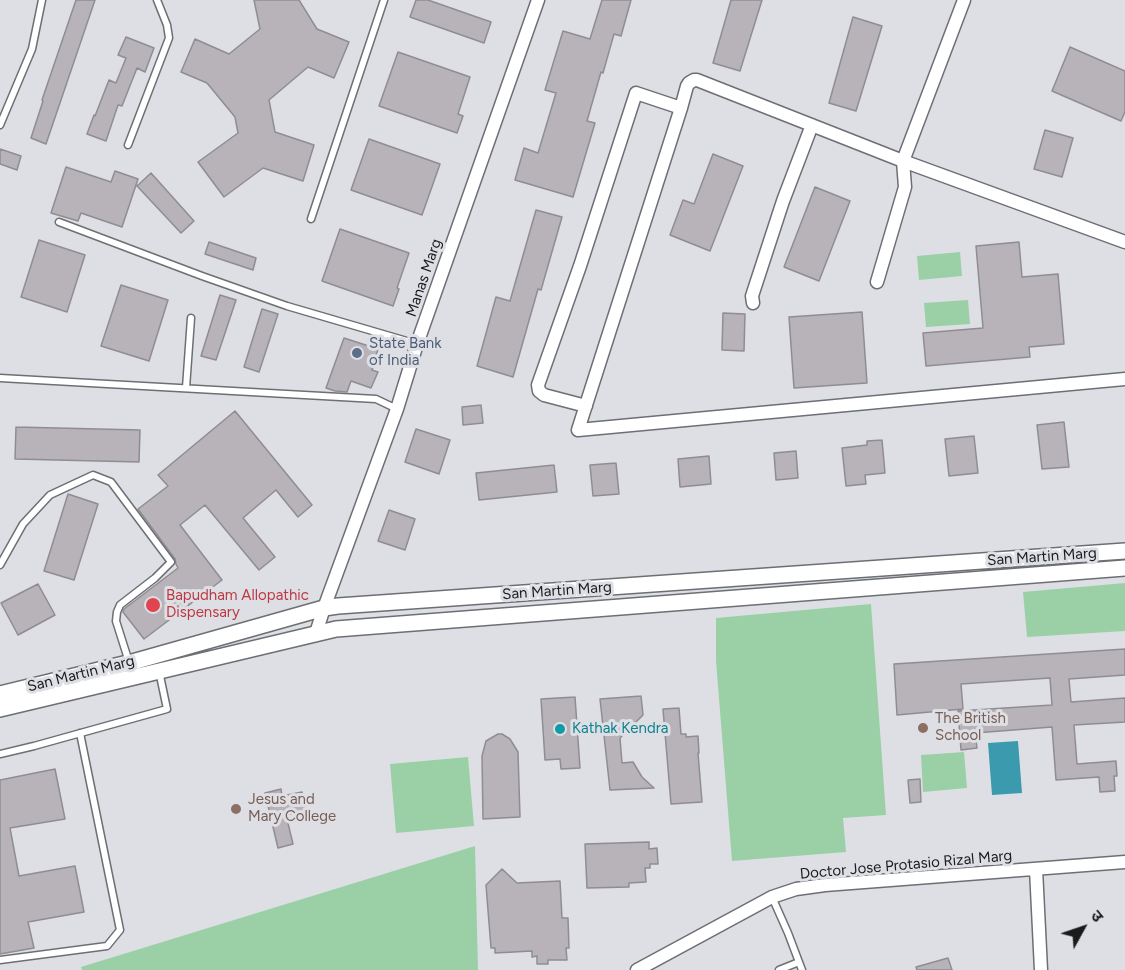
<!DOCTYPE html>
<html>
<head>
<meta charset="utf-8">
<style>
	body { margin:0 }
	#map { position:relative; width:1125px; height:970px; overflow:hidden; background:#dddfe5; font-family:Figtree,"Noto Sans Devanagari",sans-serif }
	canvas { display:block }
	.north { position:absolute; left:1053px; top:898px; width:60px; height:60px; -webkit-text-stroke:4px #dddfe5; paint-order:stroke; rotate:50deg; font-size:16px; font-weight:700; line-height:24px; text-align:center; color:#1a1b1d }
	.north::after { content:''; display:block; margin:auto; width:21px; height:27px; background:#1a1b1d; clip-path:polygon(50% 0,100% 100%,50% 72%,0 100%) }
</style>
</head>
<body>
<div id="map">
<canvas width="1125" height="970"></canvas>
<div class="north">उ</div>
</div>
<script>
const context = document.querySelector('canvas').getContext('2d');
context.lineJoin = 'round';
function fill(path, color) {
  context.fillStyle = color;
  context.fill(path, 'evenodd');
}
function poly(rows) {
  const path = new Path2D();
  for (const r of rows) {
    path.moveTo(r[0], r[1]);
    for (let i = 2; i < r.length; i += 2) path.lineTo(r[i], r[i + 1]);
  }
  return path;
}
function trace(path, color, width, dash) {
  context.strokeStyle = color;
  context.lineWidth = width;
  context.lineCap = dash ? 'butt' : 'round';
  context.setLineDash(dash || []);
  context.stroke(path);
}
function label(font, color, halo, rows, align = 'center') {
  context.font = font + ' Figtree,sans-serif';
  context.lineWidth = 6;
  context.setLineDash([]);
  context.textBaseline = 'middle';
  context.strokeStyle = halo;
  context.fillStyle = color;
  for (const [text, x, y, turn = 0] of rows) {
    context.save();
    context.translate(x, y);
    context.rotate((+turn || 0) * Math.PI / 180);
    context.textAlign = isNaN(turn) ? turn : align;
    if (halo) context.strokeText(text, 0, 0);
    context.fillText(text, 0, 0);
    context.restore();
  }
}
fill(poly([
	[960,252,962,276,919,280,917,256],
	[968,300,970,324,926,327,924,303],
	[1125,583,1125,631,1027,637,1023,592],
	[871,604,886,815,843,818,846,852,732,861,716,661,716,618],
	[964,752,967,788,923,792,921,755],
	[468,757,474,826,396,833,390,764],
	[475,846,478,970,82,970,81,967]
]), '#9bd0a7');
fill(poly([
	[1018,741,1022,793,992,795,988,743]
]), '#3b9aae');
const building = poly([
	[76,0,95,0,46,144,31,138,43,101,42,100,76,0],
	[254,0,299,0,317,29,349,42,334,78,308,67,269,100,275,132,314,145,303,181,263,168,224,197,198,162,238,133,235,117,207,83,181,72,195,39,229,54,260,29,254,0],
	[416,0,428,0,491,22,484,43,410,17,416,0],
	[602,0,631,0,621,36,614,34,603,73,601,72,587,121,595,123,573,197,515,180,524,148,538,153,556,93,545,90,563,31,590,39,602,0],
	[731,0,762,0,740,71,713,63,731,0],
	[853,17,882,26,856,111,829,103,853,17],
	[126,37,154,48,145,72,137,68,122,106,118,105,106,141,87,134,94,115,95,116,109,80,116,83,126,58,118,55,126,37],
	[1070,47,1125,71,1125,112,1121,121,1052,91,1070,47],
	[398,52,470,77,458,114,463,116,457,133,379,106,398,52],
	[1045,130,1073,138,1062,177,1034,169,1045,130],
	[369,139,440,164,422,215,351,190,369,139],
	[0,149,21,156,17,170,0,164,0,149],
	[713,154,743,166,710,251,670,235,683,200,694,204,713,154],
	[66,167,111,182,115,171,138,179,122,227,81,213,78,221,51,213,66,167],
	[151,173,194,221,181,233,137,186,151,173],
	[815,187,850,201,819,281,784,267,815,187],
	[536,210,562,217,541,290,538,289,513,377,477,366,496,297,510,301,536,210],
	[340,229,409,253,397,288,399,289,393,306,322,281,340,229],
	[39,240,85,255,67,312,21,297,39,240],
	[209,242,256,258,253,270,205,254,209,242],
	[1019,242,1022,277,1058,274,1064,344,1029,347,1030,357,926,366,923,333,983,328,976,246,1019,242],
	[121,285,168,300,149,361,101,346,121,285],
	[220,295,236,300,216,360,201,356,220,295],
	[262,309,278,314,259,372,244,367,262,309],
	[862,312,867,383,794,388,789,317,862,312],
	[723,313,745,314,744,351,722,350,723,313],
	[344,338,378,349,372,370,378,372,371,388,351,381,347,392,335,391,326,388,344,338],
	[481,405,483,423,463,425,462,407,481,405],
	[235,411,312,505,298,517,276,490,243,518,275,557,259,570,205,505,180,525,222,580,144,639,123,612,124,609,178,568,176,564,175,559,138,509,168,486,158,475,235,411],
	[1064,422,1069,467,1042,469,1037,425,1064,422],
	[16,427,140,430,139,462,15,459,16,427],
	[416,429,450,440,439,474,405,462,416,429],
	[974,436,978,473,949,476,945,439,974,436],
	[882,440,885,473,865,475,866,484,846,486,842,448,867,445,867,441,882,440],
	[796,451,798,478,776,480,774,453,796,451],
	[709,456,711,484,680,487,678,459,709,456],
	[616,463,619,494,593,496,590,465,616,463],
	[554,465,557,492,479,500,476,473,554,465],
	[68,494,98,504,74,580,44,571,68,494],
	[389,510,415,519,405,550,378,541,389,510],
	[38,584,55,615,18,635,1,603,38,584],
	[1125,649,1125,675,1069,679,1071,702,1125,698,1125,722,1074,725,1077,764,1116,761,1117,776,1114,776,1115,791,1100,792,1099,777,1056,780,1052,727,975,733,977,748,961,750,958,711,1052,705,1050,678,961,684,963,709,897,715,894,664,1125,649],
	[641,696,643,715,620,738,622,763,633,762,642,777,654,788,610,790,600,699,641,696],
	[575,697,580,768,561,769,560,759,545,760,541,699,575,697],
	[679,708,681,734,686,734,686,737,698,736,699,753,698,753,702,802,671,804,663,709,679,708],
	[498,734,502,734,510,739,518,752,520,817,483,819,482,756,486,741,498,734],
	[55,769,65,819,10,828,19,876,75,866,84,912,28,922,34,948,0,954,0,780,55,769],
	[920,779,921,802,910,803,908,780,920,779],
	[281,789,282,796,302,792,306,811,286,815,293,844,278,848,265,793,281,789],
	[649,842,649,849,657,848,658,864,650,864,650,868,645,868,646,882,629,883,629,887,587,888,585,844,649,842],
	[502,869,517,883,560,881,562,918,568,918,569,948,566,948,567,960,548,960,548,964,537,964,537,956,532,957,532,951,495,953,495,948,491,948,486,885,502,869],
	[948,958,952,970,917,970,916,967,948,958]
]);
fill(building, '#b7b3b8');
trace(building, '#908d92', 1.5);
const service = poly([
	[0,125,32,49,42,0],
	[128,145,169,38,167,25,157,0],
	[311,219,384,0],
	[59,222,202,276,287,306,417,344],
	[0,378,376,399,397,409],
	[186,388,191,318],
	[0,565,23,524,50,495,93,475,111,482,171,562,155,578,120,605,117,612,116,621,129,662],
	[0,754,34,746,167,709,159,671],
	[772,897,788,933,802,970],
	[0,960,107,946,120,930,80,733],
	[779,970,799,962]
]);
const minor = poly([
	[1125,242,903,161,697,80,694,80,689,83,687,86,681,108,578,430,1125,379],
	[877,282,905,187,903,161,964,0],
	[753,303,752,296,783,201,812,125],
	[586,406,544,395,539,391,538,385,580,266,636,93,681,108],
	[316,633,324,608,397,409,417,344,538,0],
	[1036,869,1041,970],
	[637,970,772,897,796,889,825,885,1125,862]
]);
const tertiary = poly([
	[0,694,136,661,324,608,338,606,1125,551],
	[0,709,336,629,1125,568]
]);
trace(service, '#6c6f73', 9);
trace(minor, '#6c6f73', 15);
trace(tertiary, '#6c6f73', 18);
trace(service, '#fff', 6);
trace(minor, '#fff', 12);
trace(tertiary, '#fff', 15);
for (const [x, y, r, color] of [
	[357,353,6,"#5c6f8a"],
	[153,605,8,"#e0444e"],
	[923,728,6,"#8d6e63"],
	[560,729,6,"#0f9aa8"],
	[236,809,6,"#8d6e63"]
]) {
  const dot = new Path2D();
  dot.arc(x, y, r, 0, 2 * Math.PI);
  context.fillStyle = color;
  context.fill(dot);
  trace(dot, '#dddfe5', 2);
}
label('15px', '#1a1b1d', '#dddfe5', [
	["Manas Marg",424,278,-71],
	["San Martin Marg",1042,557,-4],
	["San Martin Marg",557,591,-4],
	["San Martin Marg",81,674,-14],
	["Doctor Jose Protasio Rizal Marg",906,865,-5]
]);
label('15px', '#4e5e75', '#dddfe5', [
	["State Bank",369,344],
	["of India",369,361]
], 'left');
label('15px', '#be3a42', '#dddfe5', [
	["Bapudham Allopathic",166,596],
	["Dispensary",166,613]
], 'left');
label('15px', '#785e54', '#dddfe5', [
	["The British",935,719],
	["School",935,736],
	["Jesus and",248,800],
	["Mary College",248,817]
], 'left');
label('15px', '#0d838f', '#dddfe5', [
	["Kathak Kendra",572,729]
], 'left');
</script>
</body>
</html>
